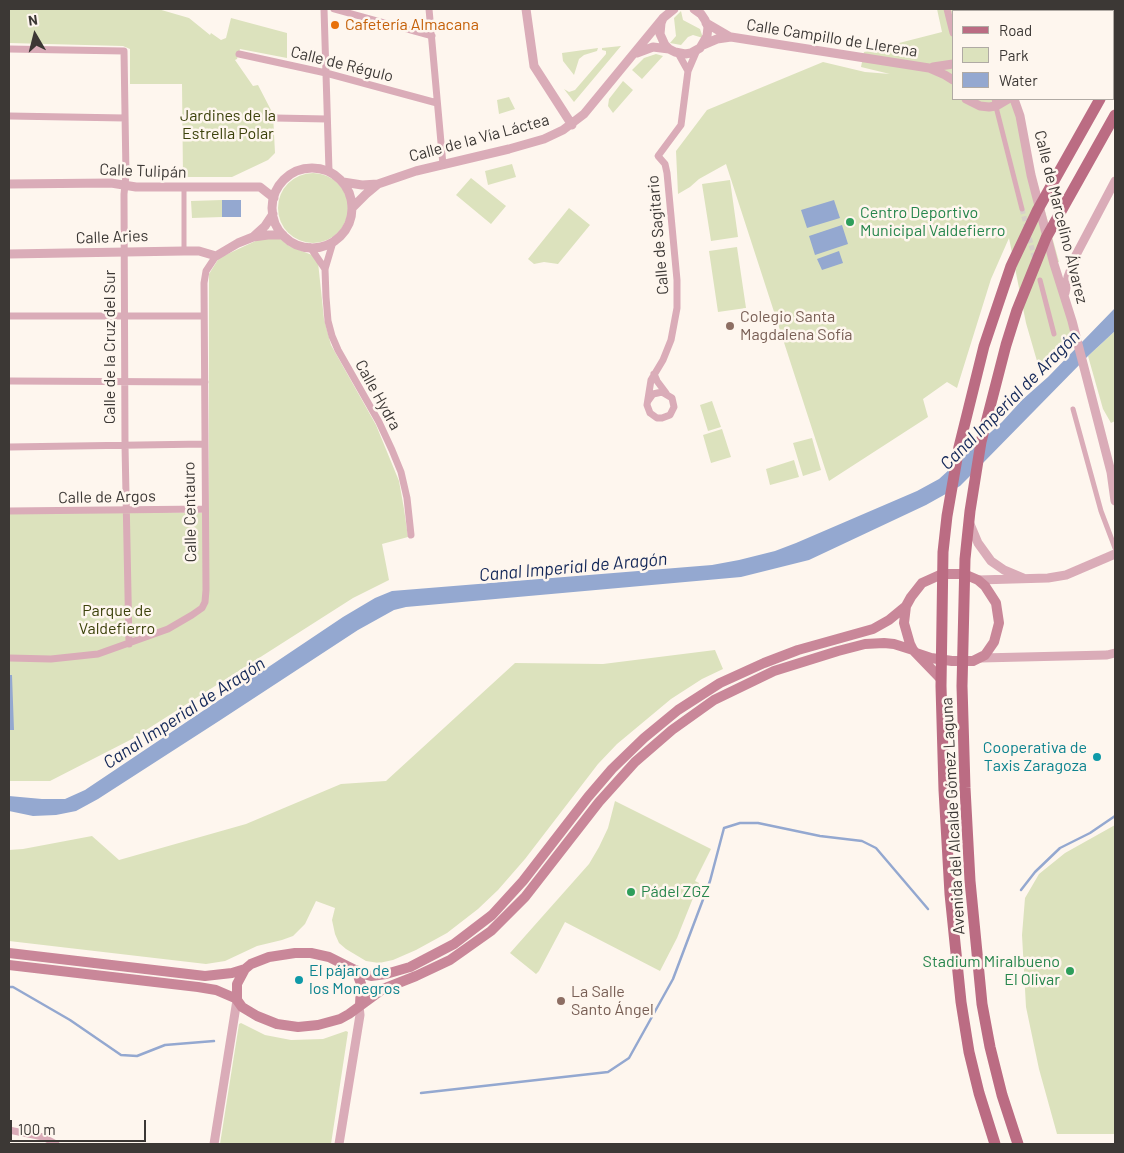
<!DOCTYPE html>
<html>
<head>
<meta charset="utf-8">
<style>
	body { margin:0 }
	#map { position:relative; width:1124px; height:1153px; overflow:hidden; background:#fef6ee; font-family:Barlow,sans-serif }
	canvas { display:block }
	.frame { position:absolute; inset:0; border:10px solid #3c3835; pointer-events:none }
	.legend { position:absolute; left:952px; top:10px; width:162px; height:90px; box-sizing:border-box; background:#fef6ee; border:1px solid #b0aaa4; margin:0; padding:6px 9px; list-style:none; font-size:15px; color:#3c3835 }
	.legend li { display:flex; align-items:center; gap:10px; height:25px }
	.legend b { width:25px; border:1px solid #b0aaa4 }
	.north { position:absolute; left:10px; top:10px; width:50px; height:50px; -webkit-text-stroke:4px #fef6ee; paint-order:stroke; rotate:352deg; font-size:14px; font-weight:700; line-height:20px; text-align:center; color:#3c3835 }
	.north::after { content:''; display:block; margin:auto; width:18px; height:22px; background:#3c3835; clip-path:polygon(50% 0,100% 100%,50% 72%,0 100%) }
	.scale { position:absolute; left:10px; top:1120px; width:136px; height:22px; box-sizing:border-box; border:2px solid #3c3835; border-top:0; padding-left:6px; font-size:15px; line-height:18px; white-space:nowrap; color:#3c3835; -webkit-text-stroke:4px #fef6ee; paint-order:stroke }
</style>
</head>
<body>
<div id="map">
<canvas width="1124" height="1153"></canvas>
<div class="frame"></div>
<ul class="legend">
<li><b style="height:6px;background:#bb6c83"></b>Road</li>
<li><b style="height:14px;background:#dce2bd"></b>Park</li>
<li><b style="height:14px;background:#94a8d0"></b>Water</li>
</ul>
<div class="north">N</div>
<div class="scale">100 m</div>
</div>
<script>
const context = document.querySelector('canvas').getContext('2d');
context.lineJoin = 'round';
function fill(path, color) {
  context.fillStyle = color;
  context.fill(path, 'evenodd');
}
function poly(rows) {
  const path = new Path2D();
  for (const r of rows) {
    if (r.length === 3) {
      path.moveTo(r[0] + r[2], r[1]);
      path.arc(r[0], r[1], r[2], 0, 2 * Math.PI);
      continue;
    }
    path.moveTo(r[0], r[1]);
    for (let i = 2; i < r.length; i += 2) path.lineTo(r[i], r[i + 1]);
  }
  return path;
}
function trace(path, color, width, dash) {
  context.strokeStyle = color;
  context.lineWidth = width;
  context.lineCap = dash ? 'butt' : 'round';
  context.setLineDash(dash || []);
  context.stroke(path);
}
function label(font, color, halo, rows, align = 'center') {
  context.font = font + ' Barlow,sans-serif';
  context.lineWidth = 5;
  context.setLineDash([]);
  context.textBaseline = 'middle';
  context.strokeStyle = halo;
  context.fillStyle = color;
  for (const [text, x, y, turn = 0] of rows) {
    context.save();
    context.translate(x, y);
    context.rotate((+turn || 0) * Math.PI / 180);
    context.textAlign = isNaN(turn) ? turn : align;
    if (halo) context.strokeText(text, 0, 0);
    context.fillText(text, 0, 0);
    context.restore();
  }
}
fill(poly([
	[9,9,158,9,189,18,210,35,211,33,221,40,226,38,231,18,287,33,287,58,240,49,237,59,235,60,253,86,258,85,273,114,275,153,268,160,232,177,183,177,182,84,130,84,130,49,123,46,9,43],
	[937,9,1000,9,1000,11,953,11,953,99,1014,99,1059,262,1054,264,1075,331,1039,368,1026,323,1009,238,991,279,957,388,947,382,923,399,928,417,829,481,726,164,699,179,690,187,678,194,676,151,707,110,823,62,865,72,890,74,861,67,864,52,942,32],
	[681,11,683,20,700,29,703,38,693,35,688,37,681,45,670,43,676,36,674,18],
	[621,46,574,102,564,89,569,92,575,90,606,54,606,51,602,50,602,48],
	[598,48,597,51,584,55,579,59,574,75,563,61,562,53],
	[656,54,663,56,642,79,632,70,644,58],
	[623,81,633,90,613,113,608,106,609,99],
	[509,97,515,109,499,114,497,100],
	[512,164,516,177,488,185,485,171],
	[313,208,35],
	[471,178,506,206,491,224,456,195],
	[730,180,738,237,711,241,702,184],
	[222,200,222,217,192,218,191,201],
	[569,208,590,225,558,264,544,262,534,264,528,259],
	[262,238,279,238,289,246,312,255,318,262,324,319,331,345,376,425,399,481,404,509,408,537,382,544,389,580,353,598,132,739,50,781,9,781,9,510,209,513,209,274,219,258],
	[737,247,746,308,718,312,709,251],
	[1115,331,1115,421,1111,423,1103,409,1088,356],
	[712,401,721,427,708,431,700,405],
	[722,429,731,457,711,463,703,435],
	[812,438,821,470,803,476,793,443],
	[794,460,799,477,770,485,766,469],
	[715,650,723,669,702,679,671,699,617,744,598,764,525,859,498,890,478,909,447,933,416,950,393,960,379,963,366,961,346,949,339,943,335,934,332,920,335,908,316,901,305,924,293,936,282,940,257,946,225,961,206,964,9,941,9,850,23,849,92,836,119,860,246,824,341,784,386,781,515,663,603,664],
	[615,801,711,849,695,881,699,883,677,938,660,971,565,922,539,971,536,974,510,953,589,864,599,847,608,828],
	[1115,825,1115,1134,1057,1134,1039,1069,1026,1007,1022,935,1025,898,1039,874,1065,853],
	[241,1023,265,1035,291,1040,323,1039,346,1031,348,1032,331,1144,220,1144,239,1024]
]), '#dce2bd');
fill(poly([
	[222,200,241,200,241,217,222,217],
	[834,200,840,218,807,228,801,210],
	[842,225,848,244,815,255,809,236],
	[839,251,843,263,822,270,817,259],
	[1115,308,1115,331,1088,356,982,464,960,486,926,505,809,560,741,577,406,607,394,610,358,630,219,721,98,799,76,811,56,815,33,816,9,811,9,796,42,799,65,799,85,790,343,617,375,598,392,591,712,565,739,560,775,551,796,543,917,491,939,479,1002,422,1022,400,1048,377],
	[9,675,12,675,14,730,9,730]
]), '#94a8d0');
trace(poly([
	[1021,890,1035,872,1060,848,1090,833,1115,816],
	[9,987,13,987,70,1020,121,1055,137,1056,165,1045,214,1041],
	[421,1093,608,1072,629,1058,673,979,710,881,724,828,740,823,758,823,820,836,862,841,876,848,928,909]
]), '#94a8d0', 2.5);
trace(poly([
	[1022,209,1035,260]
]), '#d7d0c9', 5, [5, 2.5]);
trace(poly([
	[971,9,972,11],
	[994,99,1022,209],
	[184,251,184,187],
	[1040,280,1054,334],
	[1073,409,1101,511,1115,548]
]), '#daacb8', 5);
trace(poly([
	[324,9,329,171],
	[334,9,432,36],
	[429,9,443,165],
	[947,9,953,33],
	[991,9,992,11],
	[9,49,124,51,126,175,124,194,125,445,129,644],
	[678,53,688,71],
	[239,54,326,73,437,103],
	[9,116,125,118],
	[275,118,327,119],
	[333,242,325,269,326,297,328,321,332,336,338,350,379,422,392,450,401,472,407,498,411,535],
	[310,247,325,269],
	[9,316,204,316],
	[654,374,657,381,666,393],
	[9,381,205,382],
	[648,401,653,394,662,392,672,398,674,407,670,415,662,418,657,418,650,413,647,405,651,380,663,360,671,340,677,308,677,280,667,173,665,164,658,156,681,125,688,71,697,50],
	[9,447,205,444],
	[9,511,205,509],
	[9,658,51,659,98,654,168,629,192,615,202,608,205,602,206,590,204,283,206,271,216,256],
	[9,1130,43,1137,56,1144]
]), '#daacb8', 7);
trace(poly([
	[526,9,534,66,572,125],
	[674,9,663,18,661,23,660,34,665,45,669,49,675,52,685,54,691,53,700,48,707,36,708,27,705,20,701,14,694,9],
	[706,23,730,37],
	[1113,23,1115,20],
	[703,45,717,39,731,37,929,68,945,75,953,80],
	[637,53,653,47,669,49],
	[933,67,953,64],
	[966,99,980,106,989,107,996,106,1008,99],
	[1014,99,1020,116,1031,175,1054,264,1072,321,1111,472,1115,501],
	[312,208,40],
	[343,182,362,185,378,184,416,171,509,149,544,139,563,130,584,114,663,18],
	[9,184,111,183,136,187,260,187,274,198],
	[352,208,366,194,378,184],
	[254,236,265,226,273,214],
	[9,254,184,251,199,251,216,256,238,243,253,237,268,235,283,235],
	[1065,293,1068,277,1076,255,1115,181],
	[970,524,978,543,991,561,1004,570,1023,578],
	[978,580,1048,578,1066,575,1115,554],
	[981,658,1107,655,1115,653],
	[214,1144,237,1000],
	[339,1144,360,1015,359,1006]
]), '#daacb8', 9);
trace(poly([
	[916,653,931,658,952,661,973,661,985,655,994,642,999,623,996,603,985,586,978,580,964,574,942,574,922,583,911,597,906,606,904,623,910,644,913,650,941,679],
	[9,953,205,976,232,973,245,969,251,964,269,957,295,953,311,953,329,957,363,974,371,976,386,974,410,967,454,944,492,915,523,881,588,797,612,769,644,738,678,710,720,683,764,663,798,650,873,629,889,620,906,606],
	[9,965,198,987,216,990,237,999],
	[245,969,237,984,237,1000,242,1007,257,1016,277,1024,298,1027,318,1025,340,1019,349,1014,383,989,416,976,450,960,491,931,525,897,599,802,635,762,672,730,714,700,774,671,838,651,865,644,884,643,894,644,913,650],
	[356,970,361,984,360,1005]
]), '#c98799', 10);
trace(poly([
	[1113,81,1115,78],
	[995,1144,979,1093,969,1052,961,1002,950,894,944,790,941,686,943,552,947,516,959,447,984,346,1011,266,1037,211,1100,99],
	[1018,1144,1002,1095,990,1047,982,1004,970,881,965,788,962,686,965,559,970,511,981,442,1006,345,1017,310,1046,238,1115,115]
]), '#bb6c83', 11);
for (const [x, y, r, color] of [
	[335,25,5,"#e8710a"],
	[850,222,5,"#2e9e5b"],
	[730,326,5,"#8d6e63"],
	[1097,757,5,"#0f9aa8"],
	[631,892,5,"#2e9e5b"],
	[1070,971,5,"#2e9e5b"],
	[299,980,5,"#0f9aa8"],
	[561,1001,5,"#8d6e63"]
]) {
  const dot = new Path2D();
  dot.arc(x, y, r, 0, 2 * Math.PI);
  context.fillStyle = color;
  context.fill(dot);
  trace(dot, '#fef6ee', 2);
}
label('16px', '#c56008', '#fef6ee', [
	["Cafetería Almacana",345,25]
], 'left');
label('16px', '#3c3835', '#fef6ee', [
	["Calle Campillo de Llerena",832,38,9],
	["Calle de Régulo",342,64,14],
	["Calle de la Vía Láctea",479,138,-15],
	["Calle Tulipán",143,171,2],
	["Calle de Marcelino Álvarez",1061,217,76],
	["Calle de Sagitario",658,235,-95],
	["Calle Aries",112,237,-2],
	["Calle de la Cruz del Sur",110,347,-90],
	["Calle Hydra",378,395,61],
	["Calle de Argos",107,497,-1],
	["Calle Centauro",190,512,-91],
	["Avenida del Alcalde Gómez Laguna",953,816,-93]
]);
label('16px', '#3b410a', '#fef6ee', [
	["Jardines de la",228,116],
	["Estrella Polar",228,134],
	["Parque de",117,611],
	["Valdefierro",117,629]
]);
label('16px', '#27864d', '#fef6ee', [
	["Centro Deportivo",860,213],
	["Municipal Valdefierro",860,231],
	["Pádel ZGZ",641,892],
	["Stadium Miralbueno",1060,962,"right"],
	["El Olivar",1060,980,"right"]
], 'left');
label('16px', '#785e54', '#fef6ee', [
	["Colegio Santa",740,317],
	["Magdalena Sofía",740,335],
	["La Salle",571,992],
	["Santo Ángel",571,1010]
], 'left');
label('16px', '#0d838f', '#fef6ee', [
	["Cooperativa de",1087,748],
	["Taxis Zaragoza",1087,766],
	["El pájaro de",309,971,"left"],
	["los Monegros",309,989,"left"]
], 'right');
label('italic 18px', '#132758', '#fef6ee', [
	["Canal Imperial de Aragón",1010,400,-45],
	["Canal Imperial de Aragón",573,567,-5],
	["Canal Imperial de Aragón",184,713,-33]
]);
</script>
</body>
</html>
